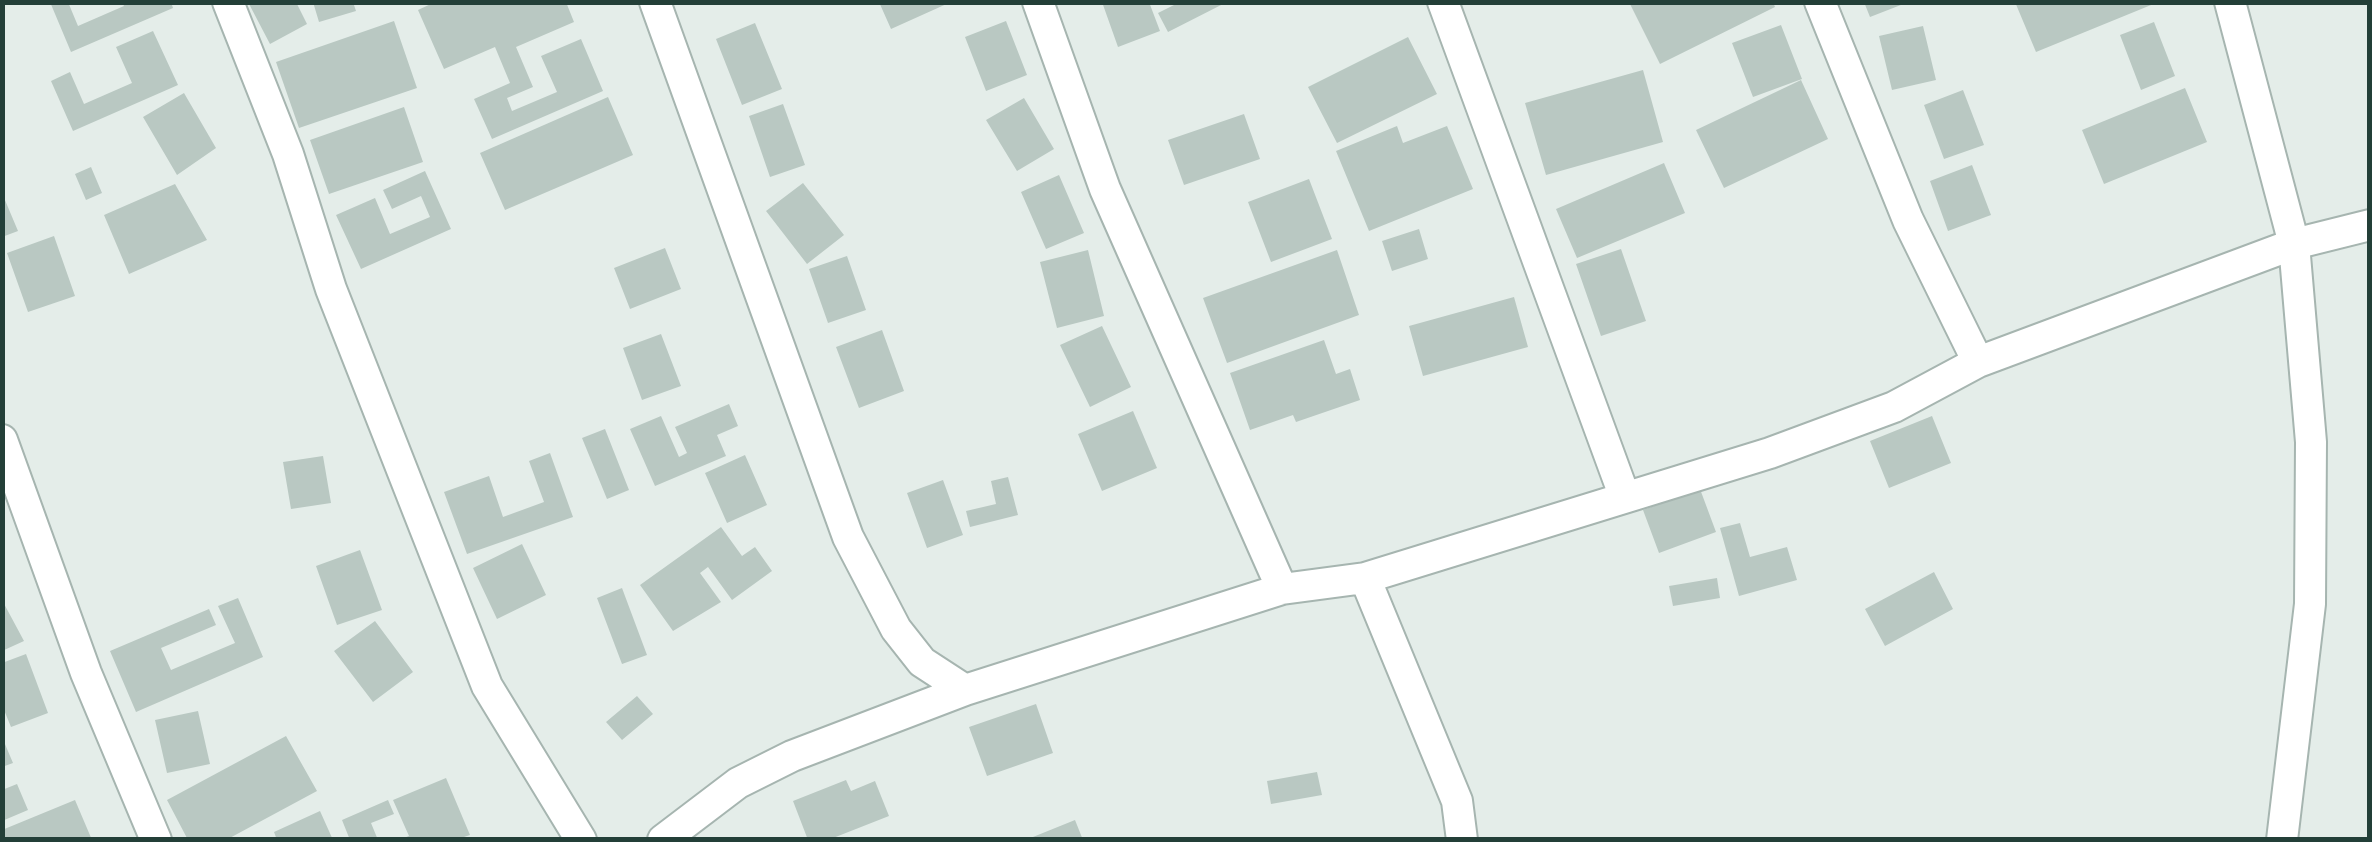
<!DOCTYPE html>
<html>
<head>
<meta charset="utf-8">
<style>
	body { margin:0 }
	#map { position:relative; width:2372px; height:842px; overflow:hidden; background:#e4ede9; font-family:"PT Sans Narrow",sans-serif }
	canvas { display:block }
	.frame { position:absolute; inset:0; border:5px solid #233f38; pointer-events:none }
</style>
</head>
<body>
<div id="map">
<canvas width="2372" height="842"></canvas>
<div class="frame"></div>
</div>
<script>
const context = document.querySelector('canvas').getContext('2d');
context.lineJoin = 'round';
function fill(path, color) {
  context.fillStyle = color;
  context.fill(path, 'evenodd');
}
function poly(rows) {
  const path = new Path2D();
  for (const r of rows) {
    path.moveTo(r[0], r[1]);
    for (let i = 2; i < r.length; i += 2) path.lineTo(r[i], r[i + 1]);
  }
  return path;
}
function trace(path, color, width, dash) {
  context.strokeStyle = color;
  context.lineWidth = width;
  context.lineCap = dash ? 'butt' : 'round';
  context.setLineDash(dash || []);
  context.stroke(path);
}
fill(poly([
	[50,2,68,2,78,26,124,6,122,2,171,2,173,8,71,52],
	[248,2,296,2,307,24,270,44],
	[313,2,353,2,356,11,319,22],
	[435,2,566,2,574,22,516,47,533,87,507,98,512,111,557,92,541,56,581,39,603,91,492,139,474,99,510,83,495,47,444,69,418,10],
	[879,2,951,2,891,29],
	[1102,2,1149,2,1160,31,1118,47],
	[1180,2,1227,2,1168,32,1158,13],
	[1629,2,1773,2,1775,7,1660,64],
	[1864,2,1906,2,1906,3,1870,17],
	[2015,2,2156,2,2156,3,2036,52],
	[394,21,417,88,299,128,276,62],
	[1006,21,1027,75,986,91,965,37],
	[2154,22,2175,76,2141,90,2120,35],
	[755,23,782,89,742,105,716,39],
	[1781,25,1802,79,1753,97,1732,43],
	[1923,26,1936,80,1892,90,1879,36],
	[153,31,178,85,73,131,51,81,70,72,84,104,132,83,116,47],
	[1408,37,1437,94,1337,143,1308,87],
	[1643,70,1663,142,1546,175,1525,103],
	[1801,80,1828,139,1724,188,1696,130],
	[2185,88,2207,142,2104,184,2082,130],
	[1963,90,1984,145,1944,159,1924,105],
	[184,93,216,148,177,175,143,117],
	[608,97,633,155,505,210,480,153],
	[1024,98,1054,149,1017,171,986,120],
	[783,104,805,165,770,177,749,116],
	[404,107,423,162,329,194,310,140],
	[1244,114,1260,159,1184,185,1168,140],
	[1397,126,1403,143,1447,126,1473,189,1369,231,1336,151],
	[1664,163,1685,213,1577,258,1556,209],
	[1972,165,1991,215,1948,231,1930,181],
	[91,167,102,193,86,200,75,174],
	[425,171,451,229,361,269,336,215,375,198,390,234,430,217,421,196,392,209,383,190],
	[1059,175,1084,233,1046,249,1021,192],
	[1309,179,1332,239,1271,262,1248,202],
	[803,183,844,235,807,264,766,211],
	[175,184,207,240,129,274,104,215],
	[2,193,18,231,2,237],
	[1419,229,1428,259,1392,271,1382,241],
	[54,236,75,296,28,312,7,253],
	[665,248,681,289,630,309,614,268],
	[1621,249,1646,321,1601,336,1576,264],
	[1088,250,1104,316,1057,328,1040,262],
	[1337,250,1359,315,1227,363,1203,298],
	[847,256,866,310,828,323,809,269],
	[1514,297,1528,347,1423,376,1409,326],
	[1102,326,1131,387,1090,407,1060,345],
	[882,330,904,391,859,408,836,347],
	[661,334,681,386,642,400,623,348],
	[1324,340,1336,374,1350,369,1360,400,1296,422,1293,415,1250,430,1230,373],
	[729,404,738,426,717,435,726,456,655,486,630,429,661,416,679,457,687,453,675,427],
	[1133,411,1157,468,1102,491,1078,434],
	[1932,416,1951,463,1889,488,1870,441],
	[605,429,629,490,607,499,582,438],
	[550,453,573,517,467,554,444,492,489,476,503,517,544,502,529,461],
	[745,455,767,505,727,523,705,473],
	[323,456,331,503,291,509,283,462],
	[1008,477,1018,515,970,527,966,511,996,504,991,481],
	[943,480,963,535,927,548,907,493],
	[1700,489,1716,532,1659,553,1643,510],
	[1740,523,1750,557,1787,547,1797,580,1739,596,1720,528],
	[721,527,742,556,755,547,772,571,732,600,708,567,700,573,721,602,673,631,640,585],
	[522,544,546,595,497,619,473,568],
	[360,550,382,610,337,625,316,566],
	[1934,572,1953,609,1885,646,1865,609],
	[1717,578,1720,598,1673,606,1669,586],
	[622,588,647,655,622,664,597,598],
	[238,598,263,657,136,712,110,651,209,609,216,625,161,648,171,670,235,643,218,606],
	[2,600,24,641,2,651],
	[375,621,413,672,373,702,334,651],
	[26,654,48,713,11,727,2,705,2,663],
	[637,696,653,714,622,740,606,722],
	[1036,704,1053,753,987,776,969,727],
	[198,711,210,764,167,773,155,720],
	[286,736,317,791,226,840,188,840,167,800],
	[2,737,13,763,2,767],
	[1317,772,1322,795,1271,804,1267,781],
	[446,778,470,835,458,839,401,839,409,836,393,800],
	[846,780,851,791,875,781,889,816,828,840,808,840,793,801],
	[17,784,28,810,2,821,2,790],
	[75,800,92,840,2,840,2,830],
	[388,800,394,814,371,823,378,840,350,840,342,820],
	[320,811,333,840,277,840,274,832],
	[1075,820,1083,840,1028,840,1028,839]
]), '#b9c8c2');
const minor = poly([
	[228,2,288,154,331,289,487,686,581,840],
	[655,2,848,537,896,629,922,662,965,690],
	[1038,2,1105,189,1282,589],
	[1443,2,1624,495],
	[1820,2,1908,220,1978,362],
	[2,440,86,673,156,840],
	[1365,578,1457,801,1462,840],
	[663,840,738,783,792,756,965,690,1282,589,1365,578,1770,453,1894,407,1978,362,2294,244,2370,225]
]);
const tertiary = poly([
	[2230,2,2294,244,2311,442,2310,604,2282,840]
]);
trace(minor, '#a6b5b0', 34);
trace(tertiary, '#a6b5b0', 34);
trace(minor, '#fff', 30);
trace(tertiary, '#fff', 30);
</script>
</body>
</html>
